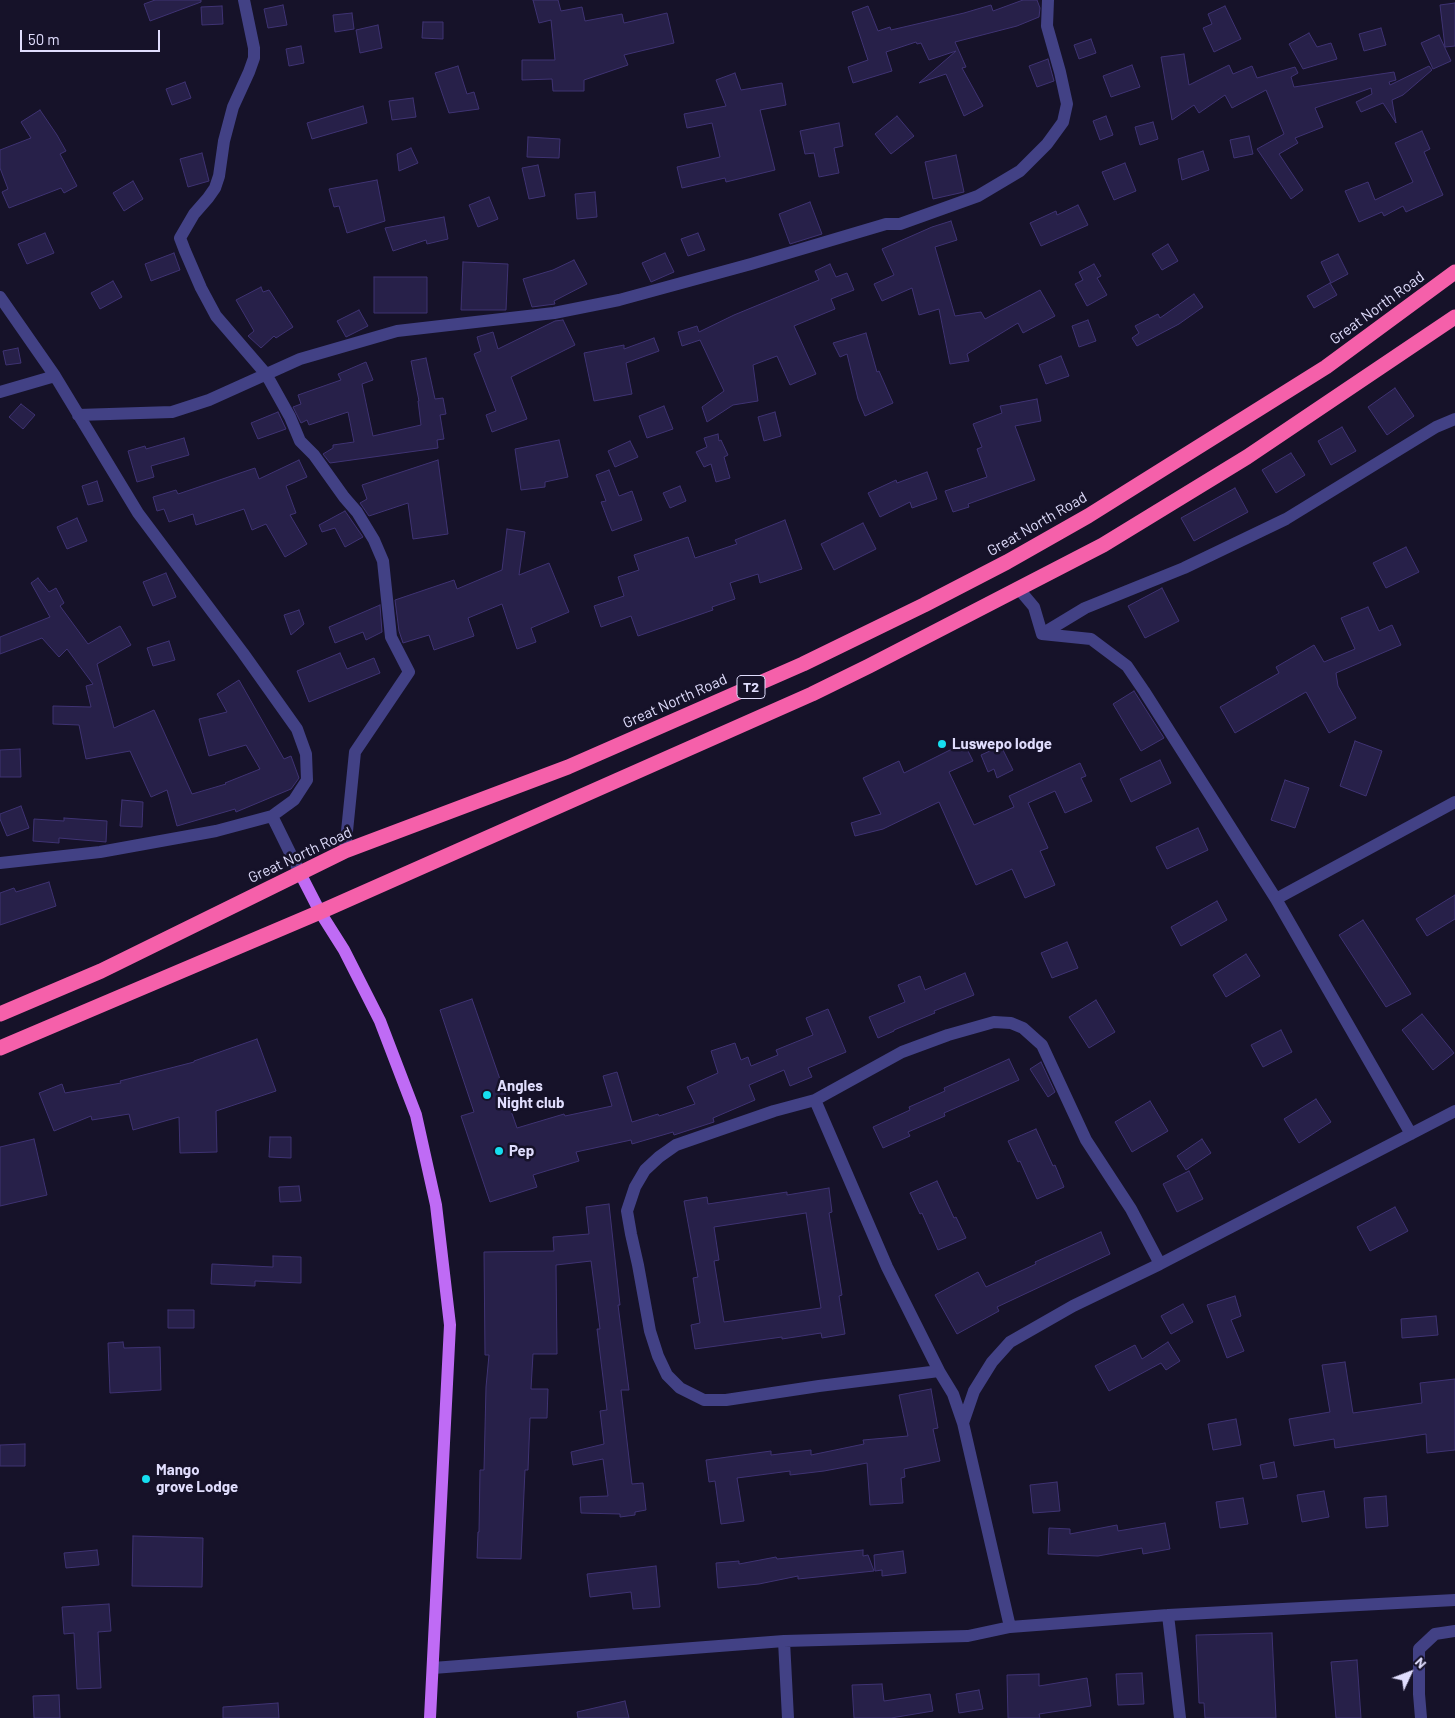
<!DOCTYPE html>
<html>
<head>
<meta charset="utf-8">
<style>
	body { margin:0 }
	#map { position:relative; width:1455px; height:1718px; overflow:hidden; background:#161229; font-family:Barlow,sans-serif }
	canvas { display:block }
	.north { position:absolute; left:1385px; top:1648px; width:50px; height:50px; -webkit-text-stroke:4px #161229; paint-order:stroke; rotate:47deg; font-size:14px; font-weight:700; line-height:20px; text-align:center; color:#e0ddfd }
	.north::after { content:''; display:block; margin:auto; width:18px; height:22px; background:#e0ddfd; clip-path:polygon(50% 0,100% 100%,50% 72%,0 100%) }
	.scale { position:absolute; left:20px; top:30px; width:140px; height:22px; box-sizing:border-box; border:2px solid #e0ddfd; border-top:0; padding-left:6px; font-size:15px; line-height:18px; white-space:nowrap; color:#e0ddfd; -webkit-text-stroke:4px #161229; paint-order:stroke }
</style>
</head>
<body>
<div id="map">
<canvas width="1455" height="1718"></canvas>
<div class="north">N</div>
<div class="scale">50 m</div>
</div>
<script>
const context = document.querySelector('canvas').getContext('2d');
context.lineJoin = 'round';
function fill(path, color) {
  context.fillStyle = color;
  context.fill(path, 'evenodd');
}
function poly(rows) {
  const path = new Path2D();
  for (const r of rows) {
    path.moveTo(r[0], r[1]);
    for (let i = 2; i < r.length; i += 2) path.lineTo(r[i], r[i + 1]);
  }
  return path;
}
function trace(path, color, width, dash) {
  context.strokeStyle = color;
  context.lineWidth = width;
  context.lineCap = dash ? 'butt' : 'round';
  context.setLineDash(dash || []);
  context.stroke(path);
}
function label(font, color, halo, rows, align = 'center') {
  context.font = font + ' Barlow,sans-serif';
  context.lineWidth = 5;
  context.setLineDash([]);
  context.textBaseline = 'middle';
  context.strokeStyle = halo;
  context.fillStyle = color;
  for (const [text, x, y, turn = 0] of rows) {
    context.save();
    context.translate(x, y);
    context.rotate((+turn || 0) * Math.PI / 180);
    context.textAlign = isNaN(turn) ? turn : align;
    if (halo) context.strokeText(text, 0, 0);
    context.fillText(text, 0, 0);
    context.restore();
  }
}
const building = poly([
	[155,0,201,0,201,2,150,21,144,4,155,0],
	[533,0,558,0,561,11,582,7,585,21,622,14,624,23,667,13,674,43,624,55,628,65,584,80,584,91,553,91,552,79,522,80,522,60,555,60,551,20,539,23,533,0],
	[1023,0,1037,0,1040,8,1039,17,1017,26,955,42,966,67,962,68,983,106,964,116,946,74,919,83,956,51,929,60,921,43,917,44,916,42,886,52,892,71,853,83,848,67,868,60,852,12,868,6,878,31,890,27,891,30,964,13,991,5,993,11,1023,0],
	[1455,3,1455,46,1445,47,1440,5,1455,3],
	[283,5,287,25,268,28,264,9,283,5],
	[222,6,223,24,202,25,201,7,222,6],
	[1225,6,1241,39,1214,52,1203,28,1212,24,1208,14,1225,6],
	[352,13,354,29,335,32,333,15,352,13],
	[423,22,443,22,443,39,422,38,423,22],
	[378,25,382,48,360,53,356,30,378,25],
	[1381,28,1386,45,1364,51,1359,34,1381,28],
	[1309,33,1317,47,1331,43,1337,59,1303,69,1289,44,1309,33],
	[1439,35,1451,61,1433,69,1421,43,1439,35],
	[1091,39,1096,53,1079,59,1074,45,1091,39],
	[301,46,304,63,289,66,286,49,301,46],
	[1184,54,1189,85,1229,65,1233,74,1252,66,1257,78,1295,67,1298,73,1291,77,1294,87,1394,72,1396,80,1389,82,1390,85,1429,66,1432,70,1403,95,1392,100,1396,123,1383,103,1361,112,1356,102,1372,94,1371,88,1315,108,1323,127,1295,138,1298,143,1279,154,1303,190,1291,199,1257,149,1284,134,1266,90,1232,108,1225,95,1199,113,1194,105,1172,120,1161,57,1184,54],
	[1048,59,1054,81,1037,87,1029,66,1048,59],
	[1132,65,1140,87,1111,97,1103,76,1132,65],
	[458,66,467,94,474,92,479,109,449,113,435,73,458,66],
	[735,73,741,90,782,83,786,105,760,110,775,170,726,182,725,178,682,188,677,167,720,157,712,123,687,128,684,114,726,106,716,80,735,73],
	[185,82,191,98,172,105,166,89,185,82],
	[413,98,416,117,392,120,389,101,413,98],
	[363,106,367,123,312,139,307,123,363,106],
	[40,110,57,135,66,151,60,154,77,186,64,193,61,188,9,208,2,192,8,189,0,168,0,150,31,138,21,122,40,110],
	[897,116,914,136,891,154,875,134,897,116],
	[1106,116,1113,135,1100,140,1093,121,1106,116],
	[1153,122,1158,139,1140,145,1135,127,1153,122],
	[839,123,843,146,834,148,839,173,819,177,814,153,805,154,800,131,839,123],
	[1422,131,1430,149,1424,152,1443,195,1406,212,1403,206,1384,216,1382,212,1359,222,1345,191,1368,182,1375,200,1413,182,1395,143,1422,131],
	[1249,136,1253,154,1234,158,1230,140,1249,136],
	[528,137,560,139,559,158,527,157,528,137],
	[411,148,418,163,399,171,397,154,411,148],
	[1203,151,1209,170,1182,180,1178,159,1203,151],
	[202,153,209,181,188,187,180,159,202,153],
	[956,155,964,192,933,199,925,162,956,155],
	[1125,163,1136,191,1114,200,1102,172,1125,163],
	[538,165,545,196,529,199,522,168,538,165],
	[377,180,385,221,347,233,339,206,334,207,329,189,377,180],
	[133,181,143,199,124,211,113,193,133,181],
	[595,192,597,217,577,219,575,194,595,192],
	[489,197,498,219,478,227,469,205,489,197],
	[810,202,822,234,790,244,779,214,810,202],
	[1078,205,1088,225,1041,246,1030,223,1056,211,1057,215,1078,205],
	[444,217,448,239,427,244,426,240,393,251,385,228,444,217],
	[951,221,957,240,935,247,955,316,981,312,985,319,1040,290,1055,316,1023,333,1018,323,967,354,969,361,950,364,939,309,919,315,912,288,882,301,874,284,894,275,882,249,932,227,951,221],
	[45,233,54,253,27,264,18,244,45,233],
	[698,233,705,250,688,256,681,239,698,233],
	[1168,244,1178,261,1162,270,1152,254,1168,244],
	[174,253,180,270,151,281,145,264,174,253],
	[665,253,674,272,651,282,642,263,665,253],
	[1338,254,1348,274,1331,283,1321,262,1338,254],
	[574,260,587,284,554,301,555,304,532,307,523,279,553,270,574,260],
	[463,262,508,264,506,310,461,310,463,262],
	[830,264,836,277,847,273,854,290,831,299,835,309,794,326,816,374,790,385,777,356,753,365,758,401,733,405,707,422,702,407,724,391,700,340,682,346,678,332,697,326,699,332,734,315,819,280,815,271,830,264],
	[1094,264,1101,276,1097,278,1107,295,1087,306,1075,284,1083,280,1079,272,1094,264],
	[374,277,427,277,427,313,374,313,374,277],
	[113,281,122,297,100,309,91,293,113,281],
	[1330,283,1337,295,1314,308,1307,296,1330,283],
	[261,287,263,292,269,290,293,327,276,338,274,336,261,348,248,336,254,331,236,300,261,287],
	[1194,294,1203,307,1179,324,1137,346,1132,338,1139,333,1135,326,1158,314,1160,318,1194,294],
	[359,310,368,326,346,337,337,321,359,310],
	[563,320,575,345,511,377,527,419,492,432,486,415,496,411,474,354,481,351,477,337,493,332,498,349,555,321,563,320],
	[1088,320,1096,341,1079,347,1072,326,1088,320],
	[866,333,877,372,879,371,893,403,865,416,858,399,847,354,840,357,833,343,866,333],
	[654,338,659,351,626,363,632,394,594,401,584,353,624,345,624,349,654,338],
	[18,348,21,363,6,365,3,351,18,348],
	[1061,356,1069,376,1046,384,1039,365,1061,356],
	[426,358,435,399,443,398,446,414,440,415,444,439,437,440,438,448,330,463,323,454,333,448,333,445,354,442,348,412,309,425,307,420,301,423,293,407,301,404,298,395,341,380,338,374,366,362,373,380,362,384,373,436,421,425,418,401,419,401,411,361,426,358],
	[1395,388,1414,416,1387,435,1368,407,1395,388],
	[1037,399,1041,421,1015,426,1035,480,968,504,969,507,953,512,945,491,987,477,977,449,982,447,973,424,1002,413,1000,406,1037,399],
	[21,404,35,415,23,429,9,417,21,404],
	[664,406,673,429,647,438,639,416,664,406],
	[278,412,286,429,258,439,251,423,278,412],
	[775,412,781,436,764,441,758,417,775,412],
	[1342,427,1356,451,1331,465,1318,441,1342,427],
	[718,434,719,441,721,440,728,455,724,457,730,478,716,482,711,464,704,467,696,452,707,447,704,438,718,434],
	[184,438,189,455,151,466,154,477,137,482,128,451,145,446,146,449,184,438],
	[559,440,568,477,545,482,545,487,521,490,515,449,559,440],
	[630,441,638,457,615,467,608,451,630,441],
	[1291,453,1305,475,1276,493,1262,470,1291,453],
	[299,460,307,477,286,486,296,513,290,515,307,544,285,557,266,524,252,530,244,509,196,525,193,514,169,522,164,509,157,511,153,497,176,490,178,494,255,468,259,479,299,460],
	[438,460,448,534,413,539,408,503,369,516,360,503,367,499,362,485,438,460],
	[609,470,619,496,632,491,642,520,612,531,601,502,606,501,596,475,609,470],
	[927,472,937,499,912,508,910,502,880,517,868,493,896,480,897,483,927,472],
	[97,481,103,501,88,505,82,486,97,481],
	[680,486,686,501,670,508,663,493,680,486],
	[1235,488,1248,512,1194,541,1181,518,1235,488],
	[345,511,363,537,345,547,335,528,322,532,319,525,345,511],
	[77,518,87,541,67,549,57,527,77,518],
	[785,520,802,569,760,583,758,574,730,583,735,599,712,607,713,610,638,636,631,616,601,627,594,606,624,596,618,577,639,570,634,555,688,537,695,558,737,544,735,540,785,520],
	[863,523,876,549,834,570,821,544,863,523],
	[507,529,525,532,519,575,549,563,569,612,531,628,536,642,517,649,502,604,468,618,474,636,434,650,429,635,403,643,399,631,395,600,454,580,457,589,502,570,507,529],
	[1406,547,1419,572,1386,588,1373,563,1406,547],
	[166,573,176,597,153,606,143,582,166,573],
	[38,578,49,592,56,588,64,603,60,606,88,644,120,626,131,645,97,664,114,728,154,710,192,794,226,784,225,783,260,769,246,745,209,756,199,719,227,712,217,694,239,680,284,759,291,756,299,778,291,789,236,812,235,809,177,826,167,790,151,797,130,751,86,759,79,725,53,724,53,706,91,707,86,686,93,684,67,649,59,657,42,638,0,654,0,637,50,617,31,583,38,578],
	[1162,588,1179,621,1145,638,1128,606,1162,588],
	[380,605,382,632,366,640,363,632,335,643,329,627,380,605],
	[1368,607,1379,631,1392,625,1401,645,1336,673,1338,686,1356,718,1329,733,1306,692,1235,733,1220,707,1279,673,1276,667,1314,645,1324,662,1355,649,1341,618,1368,607],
	[299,610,304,624,291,635,284,615,299,610],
	[169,641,175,660,153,666,147,648,169,641],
	[340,653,347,669,374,658,380,673,309,702,297,671,340,653],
	[1134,691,1164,738,1141,751,1113,704,1134,691],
	[1355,741,1382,751,1366,796,1340,786,1355,741],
	[964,743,973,761,949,772,974,825,1014,807,1009,796,1080,763,1086,776,1081,778,1092,801,1065,813,1055,791,1028,803,1048,848,1040,851,1055,885,1025,898,1012,869,976,885,939,802,883,829,855,836,851,823,881,814,863,778,899,761,904,773,964,743],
	[1001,746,1013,770,997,778,994,769,988,772,981,755,1001,746],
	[20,749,21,777,0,777,0,750,20,749],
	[1160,760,1171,783,1131,802,1120,779,1160,760],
	[1285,780,1309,788,1295,828,1271,820,1285,780],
	[122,800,143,802,142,827,120,826,122,800],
	[21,806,29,828,7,836,0,819,0,814,21,806],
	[64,818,107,821,106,842,59,838,59,843,33,841,34,819,64,821,64,818],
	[1198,828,1208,850,1167,869,1156,847,1198,828],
	[49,882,56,906,0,925,0,893,14,888,16,892,49,882],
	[1455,895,1455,919,1427,936,1416,919,1455,895],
	[1217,901,1227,920,1181,946,1171,927,1217,901],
	[1363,920,1411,994,1386,1007,1339,935,1363,920],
	[1067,942,1078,968,1052,978,1041,953,1067,942],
	[1246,954,1260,976,1226,997,1213,975,1246,954],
	[965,973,974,995,934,1011,935,1013,894,1030,894,1031,878,1038,869,1017,905,1002,898,985,920,976,925,990,965,973],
	[472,999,517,1128,564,1114,565,1116,612,1106,603,1076,617,1072,632,1122,658,1114,659,1116,695,1104,687,1087,718,1073,711,1051,735,1043,741,1060,748,1057,751,1066,778,1055,776,1050,813,1035,806,1018,828,1009,846,1052,808,1068,812,1077,790,1086,784,1070,749,1085,755,1100,713,1118,714,1122,674,1135,673,1132,632,1144,631,1140,576,1152,579,1161,533,1175,537,1187,490,1202,461,1116,474,1112,440,1010,472,999],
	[1096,1000,1115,1032,1089,1048,1069,1017,1096,1000],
	[1422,1014,1454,1053,1433,1070,1402,1030,1422,1014],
	[1281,1030,1292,1052,1263,1067,1251,1045,1281,1030],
	[257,1039,276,1091,216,1111,217,1152,180,1153,179,1117,133,1130,129,1114,92,1120,91,1116,54,1131,39,1093,62,1084,65,1093,121,1083,120,1081,194,1062,194,1061,257,1039],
	[1009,1059,1019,1080,944,1113,945,1116,908,1132,910,1136,883,1148,873,1127,910,1110,909,1107,945,1091,944,1088,1009,1059],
	[1041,1062,1055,1092,1048,1097,1030,1069,1041,1062],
	[1316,1099,1331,1122,1299,1143,1284,1119,1316,1099],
	[1150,1101,1168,1131,1132,1152,1115,1122,1150,1101],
	[1036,1129,1053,1166,1055,1165,1064,1187,1037,1199,1020,1161,1018,1162,1008,1141,1036,1129],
	[270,1137,291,1137,291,1158,269,1157,270,1137],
	[34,1139,47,1195,0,1206,0,1147,34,1139],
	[1202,1139,1211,1153,1186,1170,1177,1156,1202,1139],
	[1189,1171,1203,1199,1177,1212,1163,1184,1189,1171],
	[937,1181,954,1218,956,1217,966,1238,938,1250,922,1213,920,1214,910,1193,937,1181],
	[299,1186,301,1201,280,1202,279,1187,299,1186],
	[829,1188,832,1212,829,1213,842,1295,839,1296,845,1334,822,1338,821,1333,782,1339,782,1337,695,1349,691,1325,700,1323,693,1278,698,1277,684,1201,707,1197,708,1204,787,1192,787,1195,829,1188],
	[806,1213,821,1308,724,1322,714,1261,719,1260,714,1227,806,1213],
	[609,1204,620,1305,618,1305,629,1390,621,1390,632,1484,643,1483,646,1510,635,1512,635,1515,620,1517,620,1514,581,1513,580,1497,608,1496,603,1459,573,1465,571,1452,604,1444,600,1411,607,1410,597,1329,600,1329,591,1261,556,1265,557,1354,533,1354,531,1389,548,1389,547,1418,530,1418,528,1470,525,1470,521,1559,477,1558,478,1532,479,1532,480,1470,484,1470,486,1387,489,1355,485,1355,484,1252,554,1251,553,1237,589,1234,586,1207,609,1204],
	[1395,1207,1408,1231,1370,1251,1357,1227,1395,1207],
	[1101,1232,1110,1254,997,1307,999,1311,957,1334,935,1295,978,1272,986,1287,1036,1264,1035,1262,1101,1232],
	[273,1256,301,1257,301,1283,255,1281,255,1286,211,1284,212,1264,273,1267,273,1256],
	[1235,1296,1241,1316,1231,1320,1244,1351,1227,1358,1207,1305,1235,1296],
	[1183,1304,1193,1322,1171,1334,1161,1316,1183,1304],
	[168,1310,194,1310,194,1328,168,1328,168,1310],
	[1436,1316,1438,1335,1402,1338,1401,1319,1436,1316],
	[123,1342,124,1348,160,1347,161,1390,110,1393,108,1343,123,1342],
	[1168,1342,1180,1361,1166,1370,1161,1363,1109,1391,1095,1366,1135,1345,1142,1359,1168,1342],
	[1345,1362,1353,1413,1422,1403,1420,1383,1455,1379,1455,1450,1427,1453,1426,1434,1335,1448,1334,1439,1294,1446,1289,1419,1330,1412,1322,1365,1345,1362],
	[931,1389,938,1428,933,1429,940,1461,904,1469,905,1477,901,1478,903,1503,870,1505,867,1463,824,1471,790,1475,790,1471,737,1478,744,1521,721,1524,715,1481,709,1482,706,1460,771,1451,771,1455,811,1450,811,1455,864,1444,863,1440,908,1436,899,1395,931,1389],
	[1236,1419,1241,1445,1213,1450,1208,1424,1236,1419],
	[25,1444,25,1466,0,1466,0,1445,25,1444],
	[1274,1462,1277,1477,1263,1479,1260,1465,1274,1462],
	[1057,1482,1060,1511,1033,1513,1030,1485,1057,1482],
	[1324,1491,1329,1517,1302,1522,1297,1495,1324,1491],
	[1386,1496,1388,1526,1366,1528,1364,1498,1386,1496],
	[1243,1498,1248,1524,1220,1528,1216,1502,1243,1498],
	[1165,1523,1170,1549,1143,1554,1142,1548,1098,1556,1048,1554,1049,1528,1070,1529,1070,1534,1117,1525,1118,1531,1165,1523],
	[133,1536,203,1538,202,1587,132,1586,133,1536],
	[97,1550,99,1565,66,1568,64,1553,97,1550],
	[863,1550,863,1556,868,1555,874,1571,798,1579,798,1576,759,1584,718,1588,716,1563,739,1561,739,1564,776,1557,777,1559,863,1550],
	[903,1551,906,1573,882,1576,882,1570,875,1571,874,1555,903,1551],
	[656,1566,660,1607,633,1609,631,1592,590,1597,587,1574,656,1566],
	[109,1604,111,1631,98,1632,101,1688,77,1689,74,1633,64,1634,62,1607,109,1604],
	[1272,1633,1276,1718,1205,1718,1204,1703,1199,1703,1196,1635,1272,1633],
	[1357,1660,1361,1718,1336,1718,1331,1662,1357,1660],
	[1142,1673,1144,1704,1118,1705,1116,1674,1142,1673],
	[1039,1674,1039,1686,1087,1678,1091,1706,1039,1714,1040,1718,1008,1718,1007,1675,1039,1674],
	[882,1684,884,1701,930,1694,933,1711,891,1718,854,1718,852,1685,882,1684],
	[979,1690,983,1709,959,1713,956,1694,979,1690],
	[59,1695,60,1718,34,1718,33,1696,59,1695],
	[625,1701,629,1718,578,1718,577,1712,625,1701],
	[278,1703,279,1718,223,1718,223,1707,278,1703]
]);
fill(building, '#272049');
trace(building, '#3f3373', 1);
trace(poly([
	[244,0,254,48,254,58,249,72,233,107,224,141,219,176,215,188,208,198,194,214,180,238,185,251,201,288,216,316,266,374,290,417,300,441,314,455,344,497,357,512,374,540,383,561,391,637,409,672,355,752,345,851],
	[0,297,55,376,138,513,243,653,297,729,306,754,307,780,294,800,272,816],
	[0,392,55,376],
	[78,415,172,412,209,400,300,359,397,331,554,313,619,300,751,264,886,224,900,224,978,196,1020,171,1047,144,1063,122,1067,104,1060,72,1047,26,1048,0],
	[1018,588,1034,607,1042,634,1091,639,1127,666,1144,691,1276,899,1411,1134],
	[1042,634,1085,608,1184,568,1286,519,1436,427,1455,419],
	[0,863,100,852,216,831,272,816,300,873],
	[1276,899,1455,802],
	[815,1100,887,1267,939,1371],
	[963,1423,953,1394,939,1371,819,1386,726,1400,704,1400,680,1388,667,1375,658,1356,650,1331,638,1265,631,1234,627,1211,635,1187,645,1170,659,1157,676,1145,774,1111,815,1100,902,1052,948,1035,994,1022,1011,1023,1023,1028,1042,1045,1086,1140,1131,1209,1160,1264],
	[1168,1615,1180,1718],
	[1010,1627,963,1423,974,1391,992,1362,1010,1342,1073,1306,1160,1264,1455,1111],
	[784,1641,788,1718],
	[433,1668,784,1641,968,1636,1010,1627,1168,1615,1455,1600],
	[1421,1718,1419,1694,1419,1649,1435,1634,1455,1631]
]), '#424185', 12);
trace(poly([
	[300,873,320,912,344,950,380,1021,416,1115,436,1205,450,1325,430,1718]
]), '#bf6bf5', 12);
trace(poly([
	[0,1014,101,971,345,851,568,767,803,664,924,605,1007,562,1088,516,1326,367,1455,272],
	[0,1048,320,912,812,694,869,666,1103,545,1247,457,1455,317]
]), '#f560aa', 15);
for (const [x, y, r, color] of [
	[942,744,5,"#16def0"],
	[487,1095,5,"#16def0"],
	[499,1151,5,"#16def0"],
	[146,1479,5,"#16def0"]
]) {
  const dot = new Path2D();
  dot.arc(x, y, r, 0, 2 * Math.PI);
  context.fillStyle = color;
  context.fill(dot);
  trace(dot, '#161229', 2);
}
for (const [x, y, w] of [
	[751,687,28]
]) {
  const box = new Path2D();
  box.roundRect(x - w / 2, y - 11.5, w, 23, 4);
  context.fillStyle = '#161229';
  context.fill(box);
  trace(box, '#e0ddfd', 1);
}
label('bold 14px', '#e0ddfd', null, [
	["T2",751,687]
]);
label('15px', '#e0ddfd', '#161229', [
	["Great North Road",1377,308,-36],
	["Great North Road",1037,524,-30],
	["Great North Road",675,701,-24],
	["Great North Road",300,855,-25]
]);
label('bold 15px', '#e0ddfd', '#161229', [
	["Luswepo lodge",952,744],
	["Angles",497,1086],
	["Night club",497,1103],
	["Pep",509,1151],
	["Mango",156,1470],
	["grove Lodge",156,1487]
], 'left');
</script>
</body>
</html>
